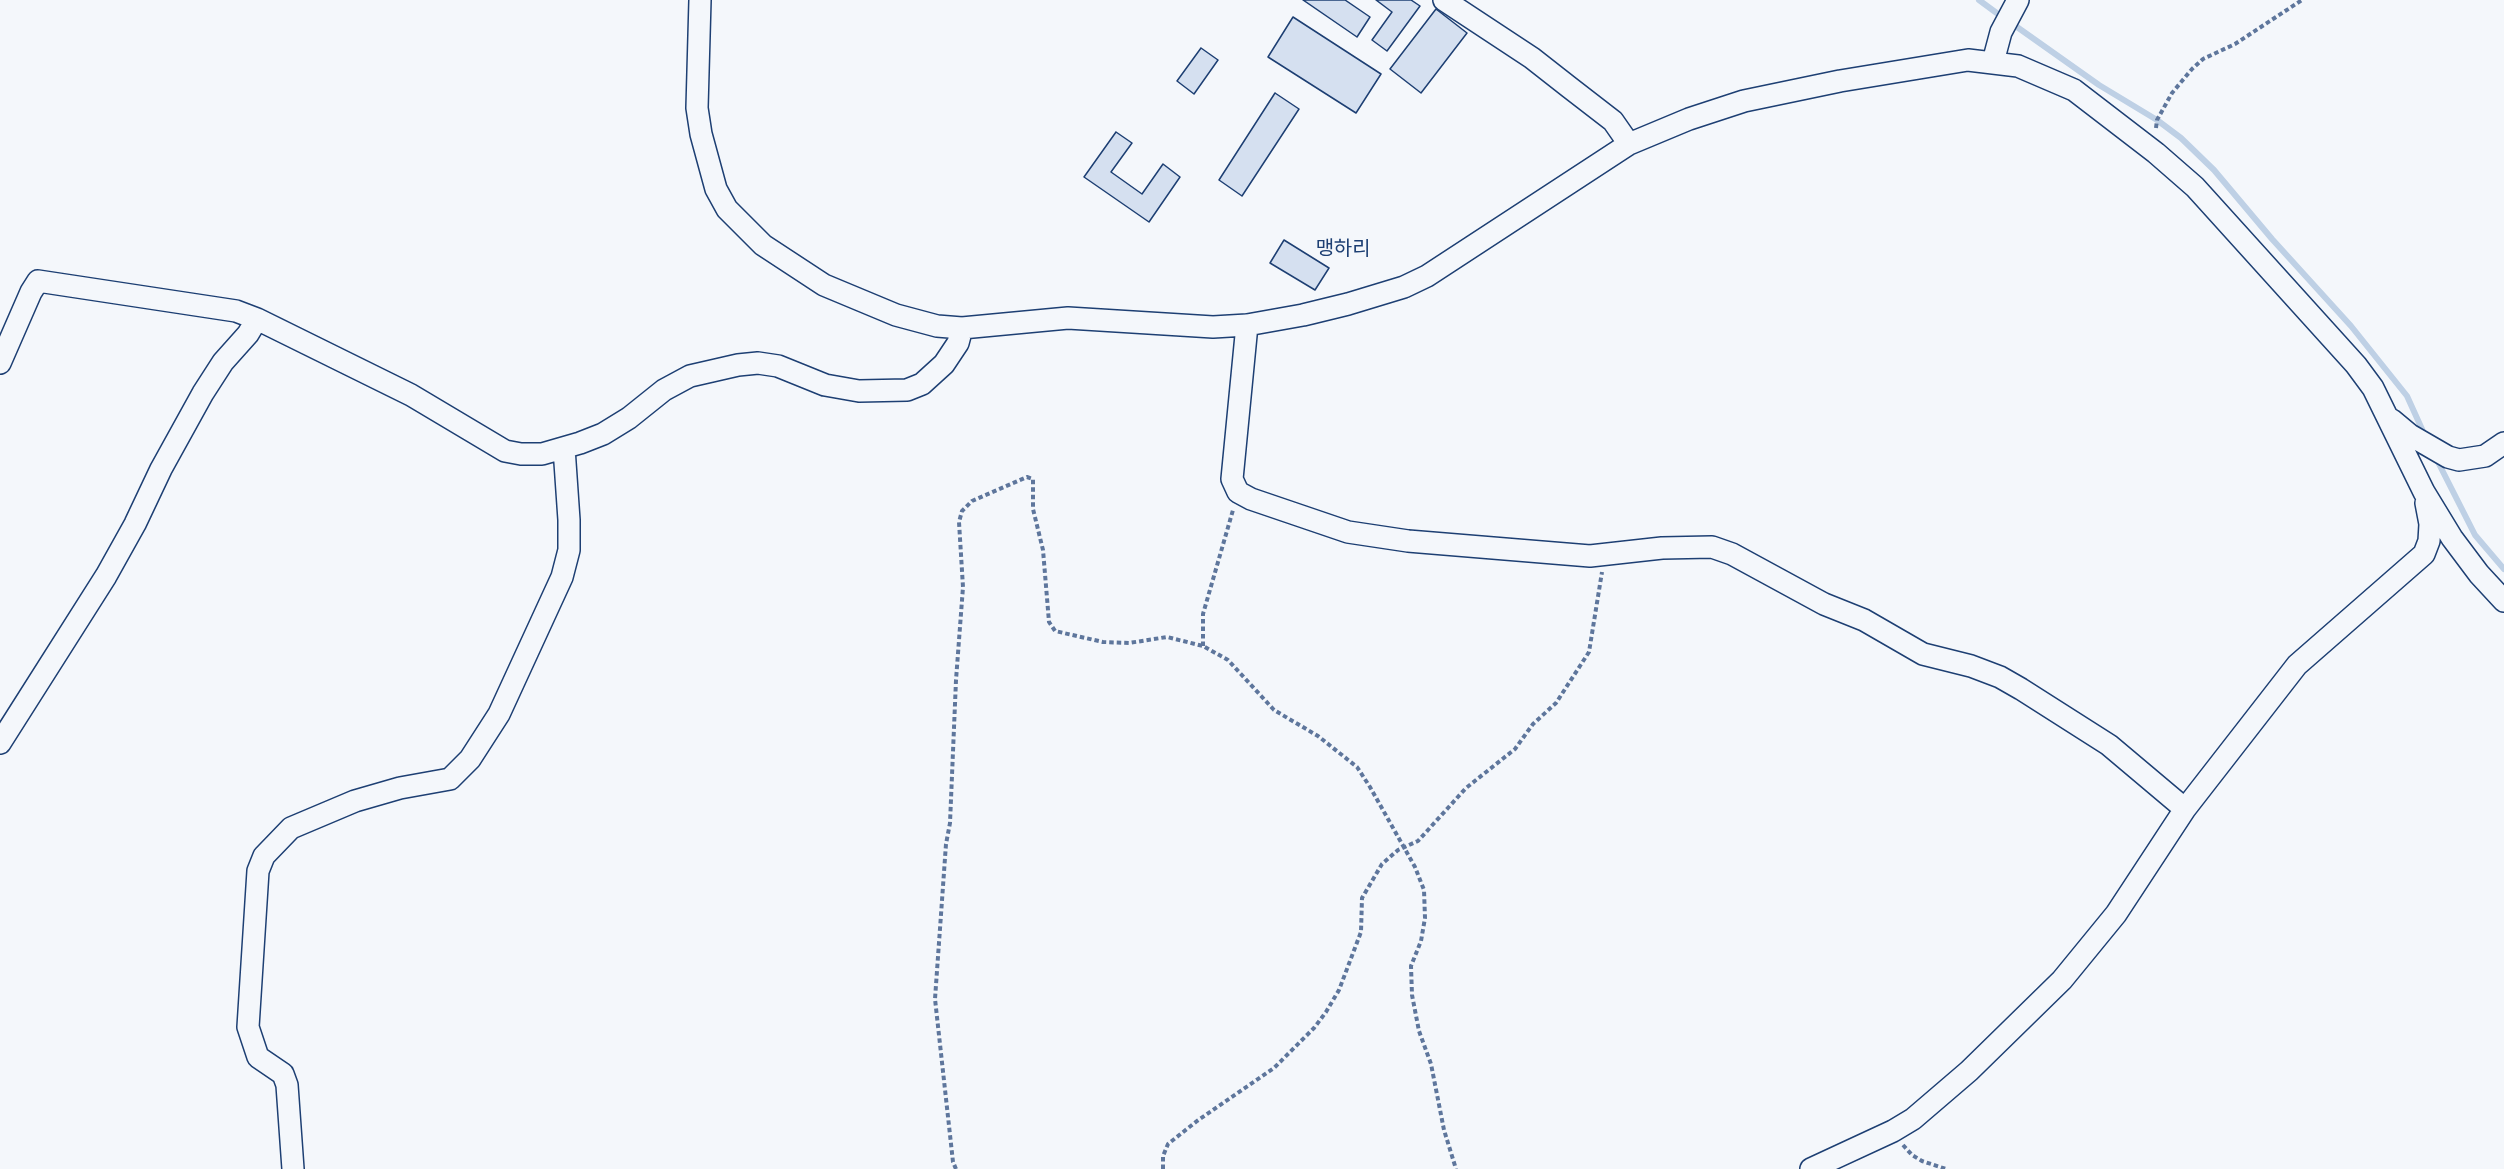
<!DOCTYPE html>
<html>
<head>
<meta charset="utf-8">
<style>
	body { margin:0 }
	canvas { display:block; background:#f4f7fb }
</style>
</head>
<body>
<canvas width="2504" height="1169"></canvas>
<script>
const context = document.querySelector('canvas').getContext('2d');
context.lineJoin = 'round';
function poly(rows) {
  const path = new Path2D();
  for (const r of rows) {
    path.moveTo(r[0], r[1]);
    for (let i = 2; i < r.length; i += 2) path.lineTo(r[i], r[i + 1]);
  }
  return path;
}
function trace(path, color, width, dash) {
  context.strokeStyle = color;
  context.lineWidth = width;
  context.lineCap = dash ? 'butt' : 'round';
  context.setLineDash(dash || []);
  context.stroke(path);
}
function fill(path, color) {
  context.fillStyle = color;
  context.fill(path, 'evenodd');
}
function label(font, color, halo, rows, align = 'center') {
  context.font = font + ' Lora,"Noto Sans KR",serif';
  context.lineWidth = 4.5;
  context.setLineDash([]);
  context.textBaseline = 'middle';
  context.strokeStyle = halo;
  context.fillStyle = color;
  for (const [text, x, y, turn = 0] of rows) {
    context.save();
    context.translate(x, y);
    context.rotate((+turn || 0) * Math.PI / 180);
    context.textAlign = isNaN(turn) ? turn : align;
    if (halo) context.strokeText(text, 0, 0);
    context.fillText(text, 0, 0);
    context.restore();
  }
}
trace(poly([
	[1979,0,1998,14],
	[2017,27,2099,85,2157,120,2181,138,2214,170,2272,239,2351,326,2407,396,2426,438],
	[2436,458,2475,535,2504,569]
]), '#bed0e5', 6);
const building = poly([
	[1303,0,1345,0,1370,17,1357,37,1303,0],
	[1376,0,1411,0,1420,6,1387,51,1372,40,1392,12,1376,0],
	[1436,9,1467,33,1421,93,1390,69,1436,9],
	[1293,17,1381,74,1356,113,1268,57,1293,17],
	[1201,48,1218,60,1194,94,1177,81,1201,48],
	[1275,93,1299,109,1242,196,1219,180,1275,93],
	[1116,132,1132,143,1111,172,1142,194,1163,164,1180,177,1149,222,1084,177,1116,132],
	[1284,240,1329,268,1315,290,1270,263,1284,240]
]);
fill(building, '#d5e0f0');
trace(building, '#1d3f73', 1.5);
const minor = poly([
	[700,0,697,108,701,134,716,189,727,209,763,245,824,285,896,315,937,326,962,328,1068,318,1213,327,1247,325,1303,315,1348,304,1404,287,1427,276,1629,144,1689,119,1744,101,1840,81,1968,60,2018,66,2074,90,2156,153,2195,187,2356,365,2373,388,2424,492,2452,538,2479,574,2504,601],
	[1444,0,1532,58,1569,87,1613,121,1629,144],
	[1993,62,2001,32,2018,0],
	[1247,325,1232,479,1238,492,1251,499,1348,532,1408,541,1590,556,1662,548,1712,547,1732,554,1824,604,1864,620,1923,654,1971,666,2000,677,2021,689,2109,745,2185,809],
	[0,363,31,292,38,281,236,311,257,319,411,395,505,451,521,454,542,454,580,443,603,434,629,418,664,390,690,376,738,365,758,363,778,366,825,385,859,391,907,390,922,384,944,364,958,343,962,328],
	[2392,420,2410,435,2448,457,2459,460,2485,456,2504,443],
	[0,743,106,576,135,524,161,469,203,393,223,362,248,334,257,319],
	[293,1169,287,1085,283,1074,258,1057,248,1027,258,871,264,856,291,828,355,801,400,788,450,779,470,759,499,714,562,577,569,550,569,520,564,448],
	[1811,1169,1893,1131,1913,1119,1969,1071,2062,980,2116,914,2185,809,2297,665,2424,554,2429,541,2430,524,2426,503]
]);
trace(minor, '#1d3f73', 24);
trace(poly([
	[2156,128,2157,120,2172,93,2192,69,2203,59,2235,44,2302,0],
	[1203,646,1203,614,1233,510],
	[1903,1145,1912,1155,1922,1161,1946,1169],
	[956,1169,953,1162,935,999,946,844,950,823,956,680,963,587,959,522,962,511,972,501,1027,477,1033,479,1033,509,1043,550,1049,622,1055,631,1103,642,1129,643,1167,637,1203,646,1228,660,1274,710,1318,736,1357,767,1370,787,1415,867,1424,890,1425,918,1421,941,1411,966,1412,995,1419,1031,1431,1064,1444,1130,1456,1169],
	[1163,1169,1163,1156,1168,1144,1197,1121,1274,1068,1314,1028,1326,1012,1339,990,1361,932,1362,898,1382,864,1398,850,1418,841,1466,788,1515,749,1533,724,1556,703,1589,652,1602,572]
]), '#5e769c', 4, [4.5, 3]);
trace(minor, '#f4f7fb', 21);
label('20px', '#1d3f73', '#f4f7fb', [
	["맹하리",1343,249]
]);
</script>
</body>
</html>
